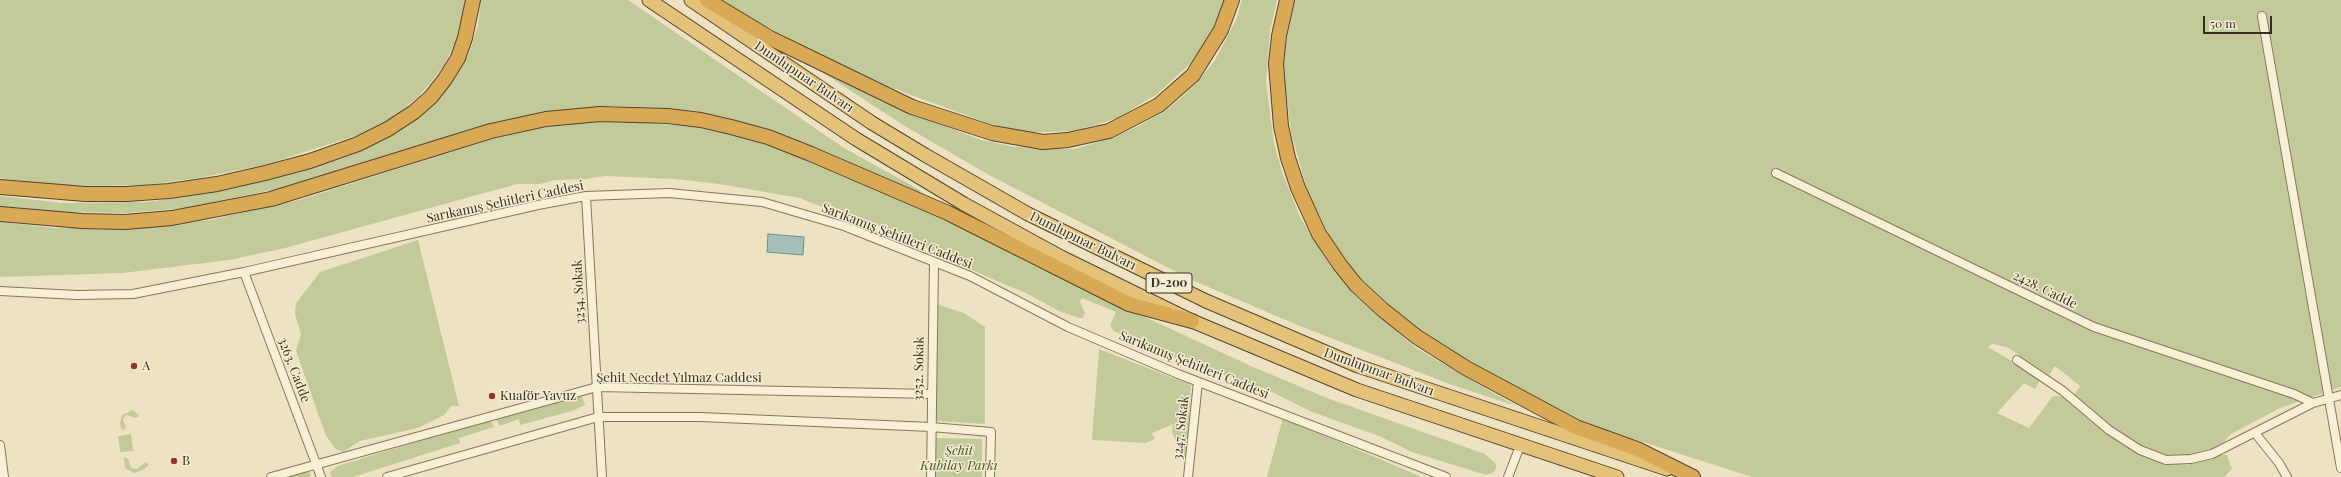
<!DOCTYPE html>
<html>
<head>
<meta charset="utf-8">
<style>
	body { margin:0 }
	#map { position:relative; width:2341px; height:477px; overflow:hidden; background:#ede3c3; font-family:"Playfair Display",serif }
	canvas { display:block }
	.scale { position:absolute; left:2203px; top:16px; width:69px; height:18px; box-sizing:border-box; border:2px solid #372c1e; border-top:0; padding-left:5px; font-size:12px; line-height:14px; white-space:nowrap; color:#372c1e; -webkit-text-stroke:3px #f4edd3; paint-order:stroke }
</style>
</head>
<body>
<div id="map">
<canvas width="2341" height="477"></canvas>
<div class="scale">50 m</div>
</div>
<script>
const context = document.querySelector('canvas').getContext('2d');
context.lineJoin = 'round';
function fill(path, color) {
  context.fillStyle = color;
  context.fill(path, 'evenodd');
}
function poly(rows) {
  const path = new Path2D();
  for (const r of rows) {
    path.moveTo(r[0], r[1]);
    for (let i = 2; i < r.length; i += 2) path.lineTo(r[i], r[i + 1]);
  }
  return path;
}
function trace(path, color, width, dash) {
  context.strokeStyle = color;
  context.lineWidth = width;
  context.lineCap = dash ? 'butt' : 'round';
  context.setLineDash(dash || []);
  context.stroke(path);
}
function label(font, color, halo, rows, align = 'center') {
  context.font = font + ' "Playfair Display",serif';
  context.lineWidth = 3;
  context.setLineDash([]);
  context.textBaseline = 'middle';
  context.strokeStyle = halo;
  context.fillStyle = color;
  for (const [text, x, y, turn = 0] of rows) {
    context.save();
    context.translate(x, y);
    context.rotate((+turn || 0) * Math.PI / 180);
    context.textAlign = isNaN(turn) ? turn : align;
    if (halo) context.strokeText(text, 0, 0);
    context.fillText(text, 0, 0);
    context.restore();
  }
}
fill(poly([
	[0,0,465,0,462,18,455,43,444,65,431,82,418,97,403,109,385,122,361,134,264,165,198,178,145,185,59,186,0,178],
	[481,0,628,0,844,148,920,190,921,194,918,196,824,151,777,132,696,111,670,108,613,106,576,109,501,121,281,188,185,208,128,213,63,212,0,207,0,196,62,203,147,202,185,197,224,189,359,151,389,137,432,106,462,67,470,51,478,25],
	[723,0,1225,0,1222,11,1208,39,1191,63,1157,94,1119,117,1096,125,1072,131,1047,132,1020,132,985,122,876,82,756,21],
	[1242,0,1277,0,1270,31,1266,82,1274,143,1282,172,1300,217,1331,267,1354,294,1416,348,1516,406,1452,385,1300,326,1192,280,989,175,903,125,816,68,884,102,981,140,1015,147,1075,149,1112,138,1139,126,1165,111,1182,97,1198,82,1215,60,1236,20],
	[1295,0,2341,0,2341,387,2280,408,2231,434,2220,446,2197,455,2167,458,2142,447,2108,425,2074,395,2080,386,2055,366,2049,375,2007,347,1992,344,1988,347,2041,378,2035,389,2024,383,1997,413,2029,428,2053,396,2066,397,2104,430,2153,460,2188,465,2218,455,2227,455,2232,469,2224,477,1752,477,1618,434,1557,411,1453,353,1414,327,1391,308,1359,277,1331,239,1308,193,1291,132,1284,74,1284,54],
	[606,121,691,126,752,139,812,161,961,226,1030,264,1251,366,1327,398,1485,454,1496,464,1496,468,1494,472,1486,475,1412,452,1379,436,1312,412,1268,390,1170,356,1114,331,1110,325,1116,312,1082,298,1080,302,1085,313,1083,318,1079,318,1059,311,1028,294,983,275,885,228,836,213,800,198,719,184,675,179,605,176,586,179,555,180,540,184,517,184,285,248,229,260,123,273,0,277,0,222,55,228,127,228,210,220,299,200,493,139,543,127],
	[418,240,459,406,451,406,444,415,418,428,360,441,343,452,336,449,326,436,296,351,301,334,295,314,296,303,320,272],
	[936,304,964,313,985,327,985,424,937,421,933,418],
	[1099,349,1191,385,1186,466,1172,432,1173,424,1152,433,1155,439,1145,443,1092,440],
	[581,394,585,405,572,411,520,425,519,419,500,426,496,419],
	[133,410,139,416,135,418,126,415,123,419,126,428,122,430,120,424,122,415],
	[1283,418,1422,477,1267,477],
	[490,419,494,427,459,438,460,443,353,477,332,477,330,472,338,466],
	[131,434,133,451,120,452,118,436],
	[935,438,982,439,982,477,935,477],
	[124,457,128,459,131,468,137,469,146,462,149,465,143,470,134,473,125,468],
	[309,471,311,477,287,477]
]), '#c1ca98');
const water = poly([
	[768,234,804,237,803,255,767,252,768,234]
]);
fill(water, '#a5c0ba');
trace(water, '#6c8e88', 1);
const minor = poly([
	[2262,16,2341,468],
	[1776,173,2094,327,2294,394,2313,403],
	[586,196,602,477],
	[244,272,321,477],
	[0,291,77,295,133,294,244,272,538,205,586,196,669,193,762,202,844,226,970,276,1068,327,1178,374,1446,477],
	[2017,360,2063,391,2109,430,2140,450,2166,460,2191,459,2212,454,2313,403,2341,395],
	[2255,433,2279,463,2287,477],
	[0,445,4,477],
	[271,477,597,387,931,394],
	[387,477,598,417,700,417,931,427,991,432,990,477],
	[931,477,934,262],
	[1188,477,1198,382],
	[1508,477,1520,446]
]);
const trunk = poly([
	[649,0,856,139,964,204,1061,257,1192,321,1357,390,1617,477],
	[691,0,872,123,925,155,1028,214,1206,301,1358,366,1667,469]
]);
const motorway = poly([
	[707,0,770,38,912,107,992,133,1043,142,1068,140,1109,131,1159,105,1193,75,1221,30,1232,0],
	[1287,0,1279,36,1276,64,1281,126,1288,158,1298,188,1319,234,1340,265,1356,285,1383,310,1417,337,1466,368,1576,427,1637,449,1693,477],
	[0,187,85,194,127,194,169,191,217,184,265,173,310,161,358,144,388,129,414,112,431,97,445,79,458,58,465,38,473,0],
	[0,214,82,221,125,222,172,218,271,199,491,131,546,119,600,114,668,116,701,120,731,127,768,137,811,154,948,213,1129,304,1192,321]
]);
trace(minor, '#86755b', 10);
trace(trunk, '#54432f', 15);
trace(motorway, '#54432f', 16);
trace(minor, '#f8f0d6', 8);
trace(trunk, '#e4c279', 13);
trace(motorway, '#daa956', 14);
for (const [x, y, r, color] of [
	[134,366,4,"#94332c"],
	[492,396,4,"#94332c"],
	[174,461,4,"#94332c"]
]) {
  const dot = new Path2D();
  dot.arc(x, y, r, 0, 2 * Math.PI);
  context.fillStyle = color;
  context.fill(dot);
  trace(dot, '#f4edd3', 1.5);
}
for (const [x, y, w] of [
	[1169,283,46]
]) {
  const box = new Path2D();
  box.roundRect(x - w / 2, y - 10, w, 20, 3);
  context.fillStyle = '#f4edd3';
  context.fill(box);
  trace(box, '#372c1e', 1);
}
label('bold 12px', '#372c1e', null, [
	["D-200",1169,283]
]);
label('13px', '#372c1e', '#f4edd3', [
	["Dumlupınar Bulvarı",804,77,34],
	["Sarıkamış Şehitleri Caddesi",505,202,-12],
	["Sarıkamış Şehitleri Caddesi",897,236,21],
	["Dumlupınar Bulvarı",1083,241,26],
	["2428. Cadde",2045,290,26],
	["3254. Sokak",579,292,-93],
	["Sarıkamış Şehitleri Caddesi",1194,365,22],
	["3252. Sokak",919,369,-89],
	["3263. Cadde",294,370,69],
	["Dumlupınar Bulvarı",1379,372,20],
	["Şehit Necdet Yılmaz Caddesi",679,378],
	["3247. Sokak",1181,428,-84]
]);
label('13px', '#372c1e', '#f4edd3', [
	["A",142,366],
	["Kuaför Yavuz",500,396],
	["B",182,461]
], 'left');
label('italic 13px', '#445325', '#f4edd3', [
	["Şehit",959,451],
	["Kubilay Parkı",959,466]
]);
</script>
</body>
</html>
